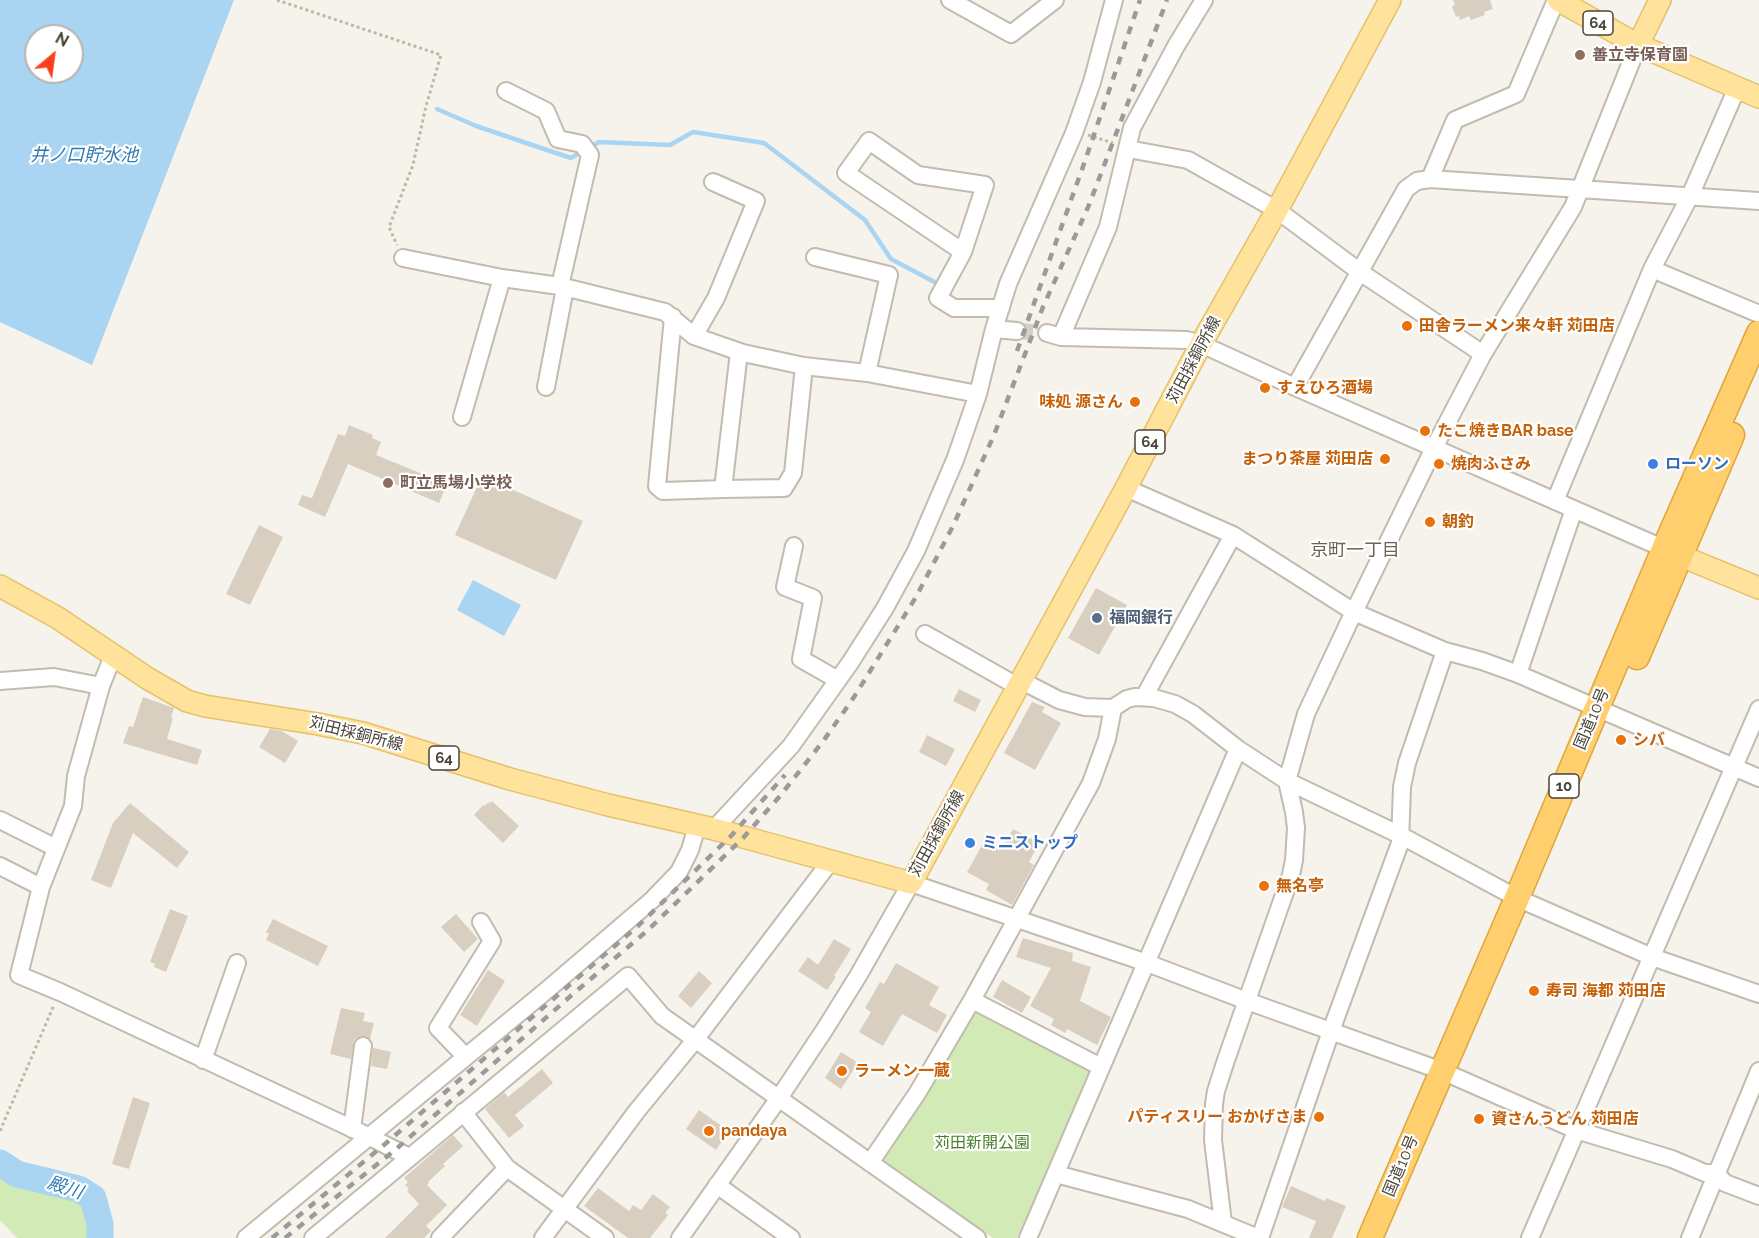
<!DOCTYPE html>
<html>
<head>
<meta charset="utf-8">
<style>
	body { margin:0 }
	#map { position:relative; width:1759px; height:1238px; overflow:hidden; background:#f6f3ec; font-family:Raleway,sans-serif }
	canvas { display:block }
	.north { position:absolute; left:24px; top:24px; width:60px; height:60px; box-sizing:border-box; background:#fff; border:2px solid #b7b4b0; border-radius:50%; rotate:29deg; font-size:16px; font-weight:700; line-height:24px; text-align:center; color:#4b4439 }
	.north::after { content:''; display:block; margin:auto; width:21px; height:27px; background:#fc3f1d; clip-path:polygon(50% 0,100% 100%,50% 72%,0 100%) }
</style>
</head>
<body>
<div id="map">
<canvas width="1759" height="1238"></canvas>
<div class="north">N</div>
</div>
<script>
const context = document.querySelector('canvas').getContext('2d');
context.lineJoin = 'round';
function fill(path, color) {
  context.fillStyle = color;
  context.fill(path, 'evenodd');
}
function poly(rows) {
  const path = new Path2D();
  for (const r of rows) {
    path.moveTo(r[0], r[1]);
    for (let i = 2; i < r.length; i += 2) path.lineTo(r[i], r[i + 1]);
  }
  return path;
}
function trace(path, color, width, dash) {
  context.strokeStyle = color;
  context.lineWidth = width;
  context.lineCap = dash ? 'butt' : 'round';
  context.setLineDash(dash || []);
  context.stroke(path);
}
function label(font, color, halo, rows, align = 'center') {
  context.font = font + ' Raleway,"Noto Sans JP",sans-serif';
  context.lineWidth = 4.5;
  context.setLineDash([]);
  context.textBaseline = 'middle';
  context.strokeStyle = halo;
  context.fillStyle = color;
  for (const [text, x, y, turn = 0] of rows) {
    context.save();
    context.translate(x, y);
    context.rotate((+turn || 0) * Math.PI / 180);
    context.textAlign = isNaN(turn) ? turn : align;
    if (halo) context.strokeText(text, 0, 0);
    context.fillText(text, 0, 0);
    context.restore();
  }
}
fill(poly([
	[976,1010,1094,1071,1017,1238,993,1238,882,1161,925,1098],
	[0,1171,30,1184,73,1193,87,1200,91,1212,93,1238,17,1238,0,1220]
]), '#d2eab5');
fill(poly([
	[0,0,234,0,92,365,0,322],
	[36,36,72,36,72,72,36,72],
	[473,580,521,605,504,636,457,610]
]), '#a9d4f2');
trace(poly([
	[437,109,476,126,571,158,583,151],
	[590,147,599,142,670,145,693,132,764,143,865,220,891,259,942,286]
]), '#a9d4f2', 4.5);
trace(poly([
	[0,1163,17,1174,79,1189,93,1198,100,1224,100,1238]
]), '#a9d4f2', 27);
fill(poly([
	[1453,0,1490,0,1493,9,1484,12,1485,15,1471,20,1469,16,1460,20,1459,16,1456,17,1452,6,1455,5],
	[349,425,373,435,372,438,381,442,376,455,447,484,439,503,348,464,325,517,298,505,302,495,312,498,338,434,345,436],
	[482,476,583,521,556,580,455,535],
	[259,525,283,537,250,605,226,594],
	[1096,588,1127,605,1099,655,1068,638],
	[959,689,981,700,975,712,953,701],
	[143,697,174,708,171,717,173,718,167,739,202,750,197,765,123,743,129,726,133,727],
	[1032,702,1045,707,1042,712,1061,723,1035,770,1004,753],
	[270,729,282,731,298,741,285,763,259,747],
	[927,735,955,749,946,766,919,752],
	[492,801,519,826,503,843,474,815,483,805,484,806,489,802,490,803],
	[130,803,189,852,177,868,133,833,111,888,91,880,113,823],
	[1013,829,1039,843,1029,862,1034,865,1012,905,986,890,989,884,967,872,985,840,1002,849],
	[170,909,188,916,166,972,154,967,155,964,150,962],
	[456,914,478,939,464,952,441,927],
	[273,919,328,946,318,966,266,940,269,934,266,932],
	[1023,938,1073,953,1072,961,1091,967,1080,1001,1111,1017,1097,1045,1067,1029,1065,1033,1051,1025,1054,1019,1030,1006,1051,968,1016,957],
	[834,939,851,949,834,976,836,977,827,990,798,971,808,957,818,965],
	[896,963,939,987,929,1005,947,1015,937,1033,902,1014,883,1046,859,1032,871,1012,865,1008,880,982,884,984],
	[488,970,505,981,477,1026,460,1015],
	[699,971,712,983,691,1008,678,996],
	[1002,980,1031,997,1022,1013,993,997],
	[341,1008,365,1013,363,1021,374,1023,370,1039,364,1036,358,1037,354,1040,351,1059,330,1054],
	[373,1048,391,1052,387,1069,371,1066],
	[841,1052,858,1063,841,1089,825,1078],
	[542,1069,553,1083,515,1115,524,1126,509,1138,485,1109,504,1092,508,1097],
	[133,1097,150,1103,129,1169,112,1164],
	[699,1110,729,1131,716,1150,686,1129],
	[453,1135,463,1146,443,1164,445,1166,428,1182,429,1183,427,1185,447,1205,426,1226,431,1231,424,1238,385,1238,419,1204,407,1191,409,1189,405,1185,408,1182,404,1178],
	[1291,1186,1325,1201,1326,1198,1346,1206,1332,1238,1309,1238,1316,1221,1282,1207],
	[598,1188,629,1211,633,1205,641,1210,653,1194,670,1207,665,1213,668,1215,650,1238,628,1238,584,1206]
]), '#d8cfc1');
trace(poly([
	[1017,331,1047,333]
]), '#d4d0c8', 16, [16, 8]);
const minor = poly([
	[950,0,1011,34,1055,0],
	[506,91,546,111,558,139,582,144,590,155,560,286],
	[1128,149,1188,160,1277,210,1360,272,1483,354],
	[1430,179,1455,120,1516,94,1556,0],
	[963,252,985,185,918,175,869,141,846,173,963,252,938,298,954,308,1001,308],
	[815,257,889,275,867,373],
	[403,258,502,278,560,286,665,312,694,336,743,353,804,366,867,373,978,394],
	[1652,269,1759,314],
	[673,317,657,486,663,491,723,489],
	[994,329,1017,331],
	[1047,333,1061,337,1187,340,1201,344,1295,387,1674,553],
	[694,336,716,298,756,201,713,182],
	[1061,337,1108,227,1132,128,1176,46,1204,0],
	[739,352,723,489,784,488,793,473,804,366],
	[546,387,565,288],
	[1295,387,1406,189,1417,181,1430,179,1759,201],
	[462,417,502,278],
	[1126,488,1233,535,1354,612,1445,651,1482,661,1518,674,1759,778],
	[1555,501,1652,269,1690,196,1737,88],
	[794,546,785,587,813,598,801,659,838,680],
	[925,634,1017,686],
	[113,656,101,686,76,776,73,806,41,887,19,975,60,992,368,1136,409,1157],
	[1518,674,1574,509],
	[1020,680,1059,700,1085,707,1113,708,1127,699,1135,697,1154,698,1175,704,1193,714,1238,749,1287,781,1400,835,1517,898,1652,957,1759,994],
	[0,681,54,677,101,686],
	[1144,697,1233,535],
	[0,820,56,848],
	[714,829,791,746,850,663,885,608,916,551,955,460,978,394,994,329,1008,284,1074,133,1092,82,1114,0],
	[0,866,41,887],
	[972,1000,1101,1067],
	[465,1056,438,1028,492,941,481,922],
	[203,1060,237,963],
	[463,1112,507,1168,605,1238],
	[352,1129,363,1046],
	[870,1163,918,1092,972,1000,1091,783,1107,739,1113,708],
	[1056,1174,1188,1209,1258,1238],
	[717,1185,791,1238],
	[1223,1223,1213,1140,1214,1104,1216,1091,1226,1060,1291,875,1294,860,1296,828,1294,812,1287,781,1306,714,1351,618,1434,448,1483,354,1573,207,1638,45],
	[246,1238,547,990,652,900,679,872,690,850,697,826],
	[313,1238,628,976,662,1016,977,1238],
	[440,1238,507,1168],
	[543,1238,636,1112,695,1040,830,862],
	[680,1238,779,1098,825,1029,858,976,911,883,1147,963,1247,1001,1442,1071,1576,1130,1672,1159,1705,1173,1716,1173,1725,1183,1759,1196],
	[1028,1238,1238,749],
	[1260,1238,1331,1031,1400,843,1402,787,1407,763,1445,651],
	[1530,1238,1759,709],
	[1690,1238,1759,1071]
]);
const major = poly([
	[1558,0,1638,45,1759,97],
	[1638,45,1660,0],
	[1681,556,1759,588],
	[0,586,58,618,147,678,187,701,205,706,318,724,363,733,510,779,608,805,714,829,911,883,1126,488,1201,344,1277,210,1390,0]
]);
const highway = poly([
	[1637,657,1732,435],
	[1370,1238,1517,898,1664,549,1759,333]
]);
trace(minor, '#c2bbae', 20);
trace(major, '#e6c16a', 24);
trace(highway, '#e0a43c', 27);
trace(poly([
	[277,0,441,55,426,106,413,165,389,227,397,245],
	[1088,135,1113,143],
	[0,1131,54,1005]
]), '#c4b79f', 3, [3, 3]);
trace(minor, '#fff', 16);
trace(major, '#ffe39c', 21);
trace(highway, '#ffcf6e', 24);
trace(poly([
	[1017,351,1085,161,1140,0],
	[272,1238,385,1144,639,925,732,835,785,775],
	[285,1238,395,1150,573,994,648,930,743,838,780,796,824,740,854,697,916,597,953,526,994,435,1043,307,1089,205,1167,0]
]), '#9a9a9a', 4.5, [8, 8]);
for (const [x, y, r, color] of [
	[1580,55,6,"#8d6e63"],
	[1407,326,6,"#e8710a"],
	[1265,388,6,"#e8710a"],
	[1135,402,6,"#e8710a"],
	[1425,431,6,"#e8710a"],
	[1385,459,6,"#e8710a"],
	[1439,464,6,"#e8710a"],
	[1653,464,6,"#3f7fe0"],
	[388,483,6,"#8d6e63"],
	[1430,522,6,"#e8710a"],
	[1097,618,6,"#5c6f8a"],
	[1621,740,6,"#e8710a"],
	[970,843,6,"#3f7fe0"],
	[1264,886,6,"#e8710a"],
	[1534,991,6,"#e8710a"],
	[842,1071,6,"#e8710a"],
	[1319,1117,6,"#e8710a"],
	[1479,1119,6,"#e8710a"],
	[709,1131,6,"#e8710a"]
]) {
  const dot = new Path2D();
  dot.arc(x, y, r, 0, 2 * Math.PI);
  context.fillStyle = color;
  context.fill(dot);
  trace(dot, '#fff', 2);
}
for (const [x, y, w] of [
	[1598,23,30],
	[1150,442,30],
	[444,758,30],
	[1564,786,30]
]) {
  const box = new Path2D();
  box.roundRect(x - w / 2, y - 12, w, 24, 4.5);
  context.fillStyle = '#fff';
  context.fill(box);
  trace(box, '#4b4439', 1.5);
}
label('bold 15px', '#4b4439', null, [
	["64",1598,23],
	["64",1150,442],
	["64",444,758],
	["10",1564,786]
]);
label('bold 16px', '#785e54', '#fff', [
	["善立寺保育園",1592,55],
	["町立馬場小学校",400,483]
], 'left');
label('bold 16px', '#c56008', '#fff', [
	["田舎ラーメン来々軒 苅田店",1419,326],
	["すえひろ酒場",1277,388],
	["味処 源さん",1123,402,"right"],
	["たこ焼きBAR base",1437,431],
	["まつり茶屋 苅田店",1373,459,"right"],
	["焼肉ふさみ",1451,464],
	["朝釣",1442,522],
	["シバ",1633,740],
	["無名亭",1276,886],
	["寿司 海都 苅田店",1546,991],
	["ラーメン一蔵",854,1071],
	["パティスリー おかげさま",1307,1117,"right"],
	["資さんうどん 苅田店",1491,1119],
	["pandaya",721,1131]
], 'left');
label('16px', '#4b4439', '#fff', [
	["苅田採銅所線",1194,360,-62],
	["国道10号",1592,719,-67],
	["苅田採銅所線",356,734,14],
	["苅田採銅所線",937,834,-61],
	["国道10号",1401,1166,-67]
]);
label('bold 16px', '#366cbe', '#fff', [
	["ローソン",1665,464],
	["ミニストップ",982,843]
], 'left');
label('bold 16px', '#4e5e75', '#fff', [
	["福岡銀行",1109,618]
], 'left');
label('16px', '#4a7f2a', '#fff', [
	["苅田新開公園",982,1143]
]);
label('italic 18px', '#2e7ab2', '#fff', [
	["井ノ口貯水池",84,156],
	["殿川",65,1188,18]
]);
label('18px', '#6e6250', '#fff', [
	["京町一丁目",1355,551]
]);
</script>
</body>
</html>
